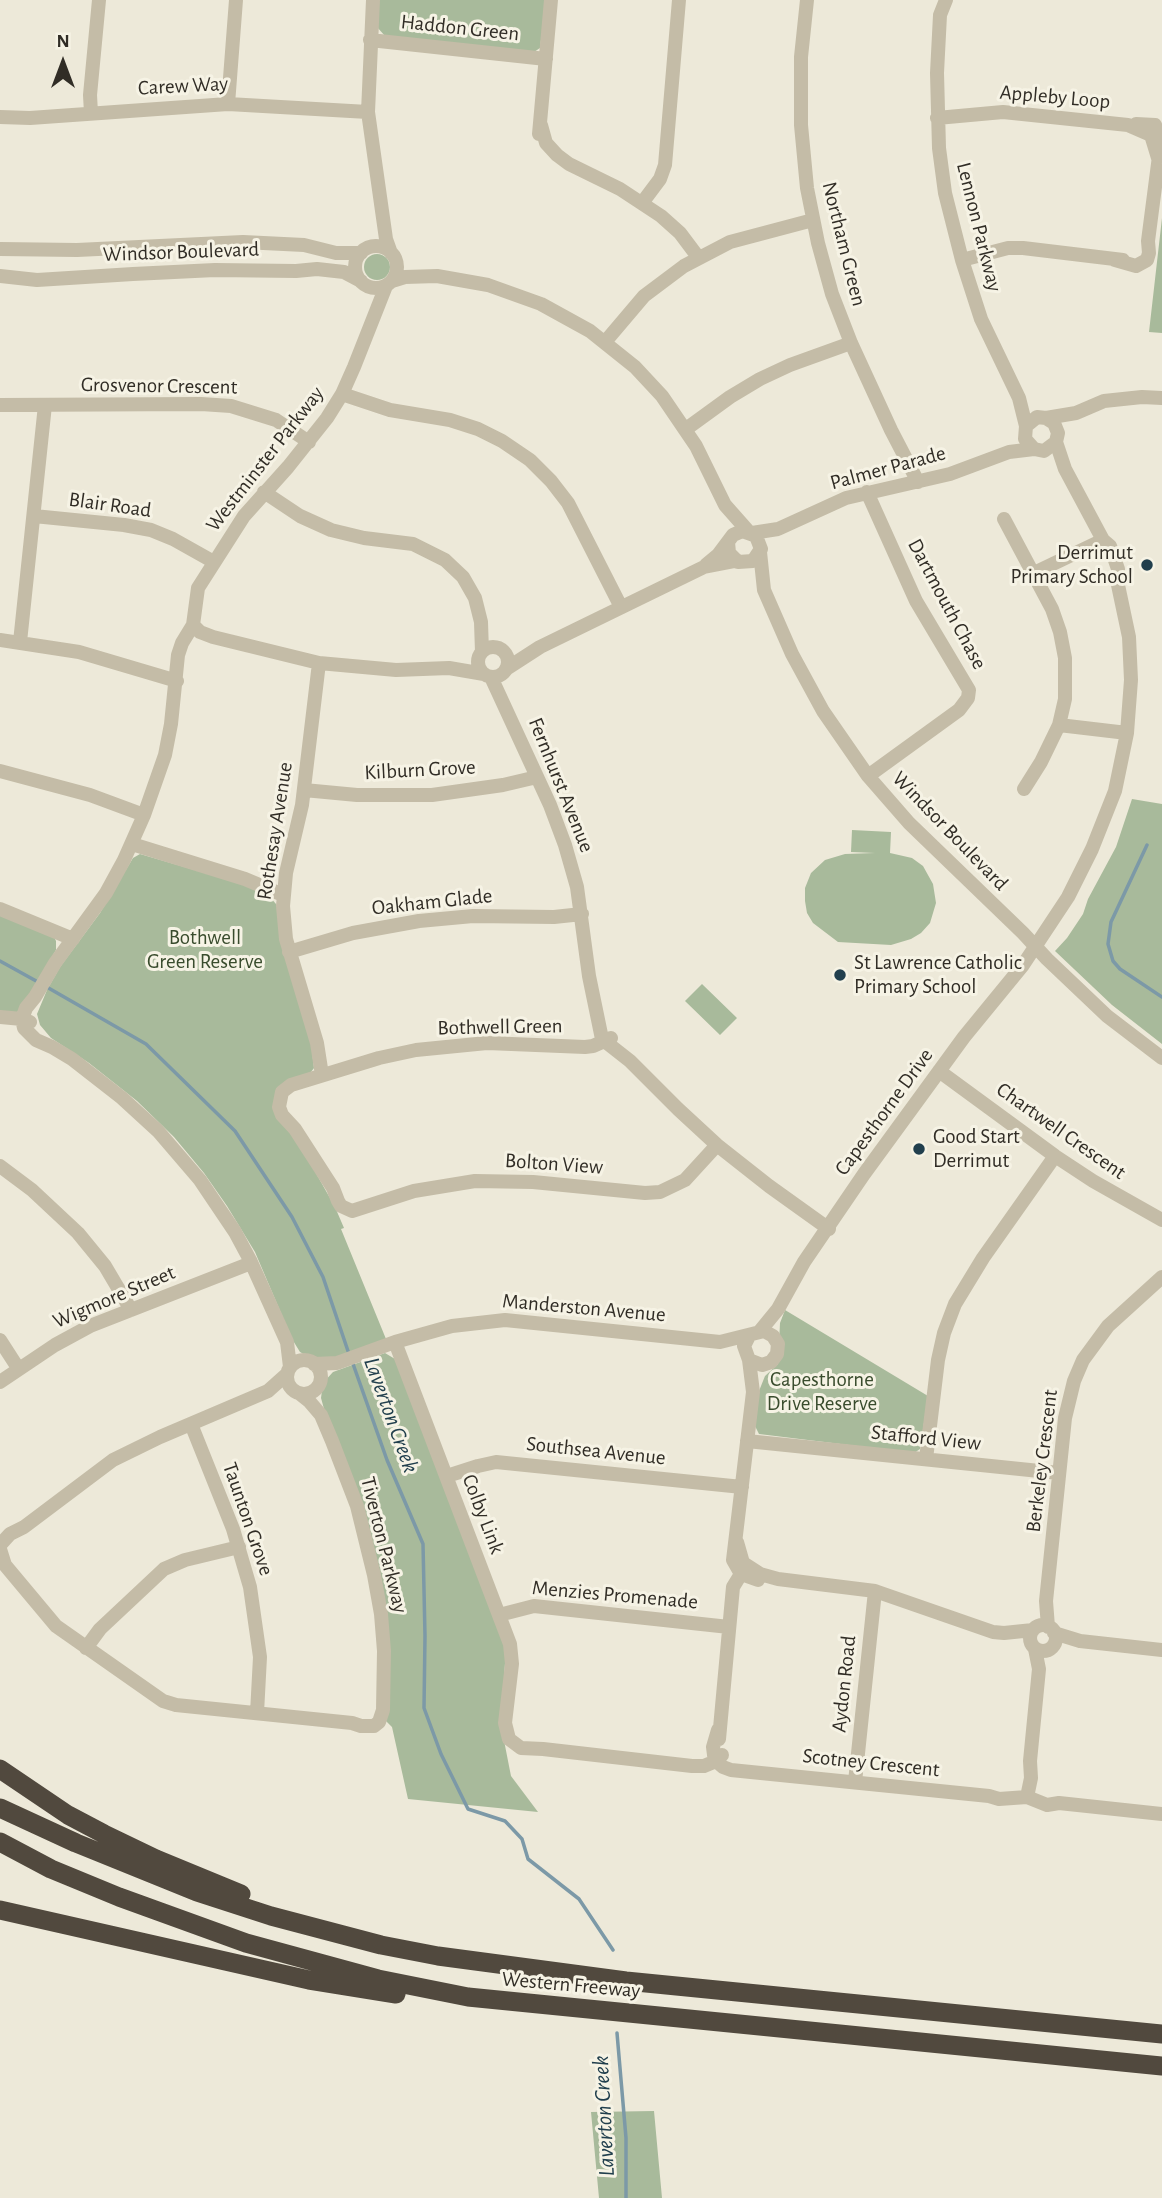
<!DOCTYPE html>
<html>
<head>
<meta charset="utf-8">
<style>
	body { margin:0 }
	#map { position:relative; width:1162px; height:2198px; overflow:hidden; background:#ede9d9; font-family:"Alegreya Sans",sans-serif }
	canvas { display:block }
	.north { position:absolute; left:28px; top:28px; width:70px; height:70px; -webkit-text-stroke:5px #f6f3e5; paint-order:stroke; rotate:0deg; font-size:19px; font-weight:700; line-height:28px; text-align:center; color:#312d26 }
	.north::after { content:''; display:block; margin:auto; width:24px; height:32px; background:#312d26; clip-path:polygon(50% 0,100% 100%,50% 72%,0 100%) }
</style>
</head>
<body>
<div id="map">
<canvas width="1162" height="2198"></canvas>
<div class="north">N</div>
</div>
<script>
const context = document.querySelector('canvas').getContext('2d');
context.lineJoin = 'round';
function fill(path, color) {
  context.fillStyle = color;
  context.fill(path, 'evenodd');
}
function poly(rows) {
  const path = new Path2D();
  for (const r of rows) {
    if (r.length === 3) {
      path.moveTo(r[0] + r[2], r[1]);
      path.arc(r[0], r[1], r[2], 0, 2 * Math.PI);
      continue;
    }
    path.moveTo(r[0], r[1]);
    for (let i = 2; i < r.length; i += 2) path.lineTo(r[i], r[i + 1]);
  }
  return path;
}
function trace(path, color, width, dash) {
  context.strokeStyle = color;
  context.lineWidth = width;
  context.lineCap = dash ? 'butt' : 'round';
  context.setLineDash(dash || []);
  context.stroke(path);
}
function label(font, color, halo, rows, align = 'center') {
  context.font = font + ' "Alegreya Sans",sans-serif';
  context.lineWidth = 6;
  context.setLineDash([]);
  context.textBaseline = 'middle';
  context.strokeStyle = halo;
  context.fillStyle = color;
  for (const [text, x, y, turn = 0] of rows) {
    context.save();
    context.translate(x, y);
    context.rotate((+turn || 0) * Math.PI / 180);
    context.textAlign = isNaN(turn) ? turn : align;
    if (halo) context.strokeText(text, 0, 0);
    context.fillText(text, 0, 0);
    context.restore();
  }
}
fill(poly([
	[379,0,546,0,540,48,534,52,385,36,377,27],
	[1162,218,1162,333,1149,332],
	[377,267,13],
	[1132,799,1162,804,1162,1044,1112,1005,1055,951,1067,938,1083,914,1088,899,1116,847],
	[852,830,891,832,890,853,912,858,923,866,933,884,936,903,930,923,921,933,911,939,891,945,838,942,813,923,807,913,805,901,805,888,811,873,825,860,845,854,875,853,851,852],
	[140,854,246,885,269,896,276,904,310,1034,314,1068,311,1072,278,1091,312,1166,335,1207,344,1228,341,1229,386,1339,331,1359,311,1358,300,1352,292,1339,255,1252,227,1206,204,1173,174,1137,137,1101,89,1063,51,1038,40,1025,37,1014,47,990,60,967,100,913,133,858],
	[0,912,54,937,56,941,56,950,19,1012,0,1012],
	[702,984,737,1018,720,1035,685,1001],
	[785,1310,928,1396,920,1449,914,1453,759,1434,755,1426,759,1391,765,1376,778,1364,780,1323],
	[385,1353,395,1359,506,1648,501,1725,509,1766,511,1776,538,1812,408,1799,392,1727,385,1720,389,1645,321,1398,323,1383,333,1372],
	[654,2111,662,2198,599,2198,591,2112]
]), '#a8ba9b');
trace(poly([
	[1147,845,1111,922,1108,944,1113,961,1120,969,1162,997],
	[0,961,38,982],
	[45,986,146,1044,235,1131,292,1217,323,1277,349,1354],
	[352,1361,387,1460,423,1544,425,1636,424,1708,441,1754,468,1809,505,1821,522,1839,528,1859,579,1899,613,1950],
	[617,2033,626,2138,626,2198]
]), '#7c99a7', 3.5);
trace(poly([
	[373,0,368,112,386,239,391,253],
	[807,0,801,57,801,125,807,188,818,243,832,294,851,343,891,430,918,482],
	[946,0,940,15,937,73,939,148,945,193,962,260,981,319,1019,398,1026,426],
	[370,40,546,59],
	[228,104,236,0],
	[91,113,90,95,99,0],
	[0,117,30,118,228,104,368,112],
	[937,118,1003,112,1128,125,1151,135,1158,158],
	[541,125,546,143,557,155,569,164,620,189,661,216,680,233,698,257],
	[539,134,551,0],
	[642,203,660,179,665,165,679,0],
	[376,267,21],
	[0,249,77,250,243,242,304,245,336,253,361,253],
	[962,260,1008,248,1023,248,1123,260],
	[1115,260,1136,266,1147,260,1149,253,1148,241,1161,141,1155,125,1136,124],
	[0,276,37,280,133,274,215,270,296,271,317,269,344,272,361,281],
	[392,281,405,277,437,276,488,285,541,304,590,331,635,367,662,396,696,446,725,505,748,531],
	[605,342,644,296,684,266,730,242,813,220],
	[342,394,390,410,450,420,478,429,502,441,530,460,551,481,568,503,621,607],
	[0,405,201,404,231,406,276,420,309,442],
	[1046,418,1076,413,1104,401,1142,397,1162,398],
	[686,429,730,397,760,379,790,365,851,343],
	[264,492,300,516,331,530,364,538,413,544,445,560,463,577,475,598,481,622,482,652],
	[867,492,916,601,969,690,968,698,959,710,868,776],
	[34,516,124,525,151,530,173,539,214,562],
	[1004,519,1052,609,1060,632,1065,658,1065,699,1059,725,1041,762,1024,789],
	[752,533,778,529,846,498,950,474,1009,452,1034,449],
	[760,552,764,590,792,654,823,711,868,776,909,823,1023,933,1047,959,1107,1016,1162,1058],
	[706,565,718,555,733,535,742,531,756,536,761,549,753,561,738,562,729,553,728,542],
	[1034,573,1103,540],
	[193,625,200,632,213,637,319,663,396,670,449,668,484,674],
	[0,640,79,652,177,681],
	[20,642,45,405],
	[493,662,15],
	[319,663,302,805,286,873,283,906,286,939,317,1043,322,1075],
	[506,669,540,647,704,567,735,561],
	[491,677,550,805,565,845,577,887,589,976,602,1039,630,1061,678,1109,717,1145,769,1186,829,1229],
	[1059,725,1127,733],
	[0,771,90,795,144,815],
	[304,790,357,795,432,795,503,785,537,777],
	[132,844,245,879,283,895],
	[0,909,73,939],
	[289,952,353,933,419,921,473,916,554,917,582,914],
	[0,1017,22,1019,30,1022],
	[611,1038,593,1046,585,1047,487,1043,416,1050,379,1058,291,1085,282,1092,279,1107,282,1115,295,1129,333,1188,338,1201,341,1206,352,1211,414,1191,475,1181,533,1182,645,1193,660,1192,685,1180,717,1145],
	[939,1071,1055,1156,1093,1181,1162,1220],
	[0,1166,32,1190,78,1233,105,1266,131,1310],
	[760,1331,778,1309,804,1262,864,1174,964,1037,1023,965,1068,897,1092,849,1115,791,1127,733,1131,680,1129,637,1118,585,1118,569,1110,546,1103,540,1065,469,1056,442,1058,433,1054,423,1046,418,1037,417,1026,426,1025,439,1034,449,1044,451,1056,442],
	[0,1340,18,1368],
	[395,1342,510,1644,512,1664,505,1723,509,1739,521,1748,543,1749,692,1766,704,1766,716,1761,722,1755],
	[749,1360,753,1392,733,1560,741,1574,758,1580],
	[304,1377,17],
	[314,1364,337,1363,395,1342,452,1326,505,1320,720,1342,764,1331,773,1336,778,1344,777,1354,771,1362,762,1365,749,1360,744,1346,749,1336],
	[290,1367,287,1342,250,1260,235,1232,200,1180,158,1131,122,1098,72,1059,52,1047,36,1040,24,1028,22,1019,26,1008,35,997,55,963,106,893,124,860,144,815,165,755,171,724,178,655,182,643,193,625,198,588,244,516,288,467,327,418,342,394,354,367,386,286],
	[0,1382,55,1345,90,1326,251,1263],
	[191,1424,233,1529,250,1587,260,1657,257,1713],
	[747,1441,1059,1473],
	[926,1459,938,1360,944,1333,955,1304,983,1258,1055,1156],
	[447,1476,478,1466,496,1462,742,1487],
	[737,1542,743,1563,760,1574,778,1579,875,1591,993,1632,1004,1633,1033,1630],
	[0,1545,10,1534,24,1527,113,1460,160,1437,268,1391,287,1374],
	[0,1549,5,1565,56,1626,163,1701,176,1705,352,1723,361,1726,374,1726,379,1722,383,1710,384,1651,381,1614,374,1575,357,1506,332,1441,321,1415,309,1401,299,1393],
	[499,1615,534,1606,729,1627],
	[1043,1638,13],
	[1048,1627,1046,1601,1065,1418,1074,1381,1083,1360,1108,1326,1162,1277],
	[1054,1633,1080,1641,1162,1650],
	[86,1648,100,1629,164,1569,185,1560,239,1547],
	[718,1730,713,1747,714,1755,716,1761,723,1767,731,1770,989,1796,999,1799,1027,1797,1047,1805,1059,1803,1162,1814],
	[719,1739,733,1587,741,1574,747,1570],
	[855,1782,875,1591],
	[1027,1797,1031,1778,1030,1761,1039,1669,1035,1649]
]), '#c4bca7', 14);
trace(poly([
	[0,1769,68,1815,104,1834,156,1859,241,1894],
	[0,1808,76,1843,197,1892,271,1916,381,1945,438,1956,626,1981,1162,2034],
	[0,1842,51,1869,119,1897,246,1943,378,1979,468,1997,1162,2066],
	[0,1910,309,1980,396,1994]
]), '#51493e', 19);
for (const [x, y, r, color] of [
	[1147,565,7,"#213f4d"],
	[840,975,7,"#213f4d"],
	[919,1149,7,"#213f4d"]
]) {
  const dot = new Path2D();
  dot.arc(x, y, r, 0, 2 * Math.PI);
  context.fillStyle = color;
  context.fill(dot);
  trace(dot, '#f6f3e5', 2.5);
}
label('21px', '#312d26', '#f6f3e5', [
	["Haddon Green",460,28,6],
	["Carew Way",183,86,-3],
	["Appleby Loop",1055,97,5],
	["Lennon Parkway",979,227,76],
	["Northam Green",844,244,76],
	["Windsor Boulevard",181,252,-2],
	["Grosvenor Crescent",159,386,1],
	["Westminster Parkway",265,459,-52],
	["Palmer Parade",888,468,-15],
	["Blair Road",110,505,8],
	["Dartmouth Chase",947,604,62],
	["Kilburn Grove",420,770,-3],
	["Fernhurst Avenue",561,785,68],
	["Rothesay Avenue",275,831,-81],
	["Windsor Boulevard",950,831,46],
	["Oakham Glade",432,902,-6],
	["Bothwell Green",500,1027,-1],
	["Capesthorne Drive",884,1112,-54],
	["Chartwell Crescent",1061,1131,35],
	["Bolton View",554,1164,4],
	["Wigmore Street",114,1297,-23],
	["Manderston Avenue",584,1308,5],
	["Stafford View",926,1438,6],
	["Southsea Avenue",596,1451,6],
	["Berkeley Crescent",1042,1461,-83],
	["Colby Link",483,1514,69],
	["Taunton Grove",248,1519,71],
	["Tiverton Parkway",384,1545,76],
	["Menzies Promenade",615,1595,5],
	["Aydon Road",844,1684,-84],
	["Scotney Crescent",871,1763,6],
	["Western Freeway",571,1985,5]
]);
label('21px', '#312d26', '#f6f3e5', [
	["Derrimut",1133,553,"right"],
	["Primary School",1133,577,"right"],
	["St Lawrence Catholic",854,963],
	["Primary School",854,987],
	["Good Start",933,1137],
	["Derrimut",933,1161]
], 'left');
label('21px', '#394c2d', '#f6f3e5', [
	["Bothwell",205,938],
	["Green Reserve",205,962],
	["Capesthorne",822,1380],
	["Drive Reserve",822,1404]
]);
label('italic 23px', '#213f4d', '#f6f3e5', [
	["Laverton Creek",391,1415,70],
	["Laverton Creek",604,2116,-93]
]);
</script>
</body>
</html>
